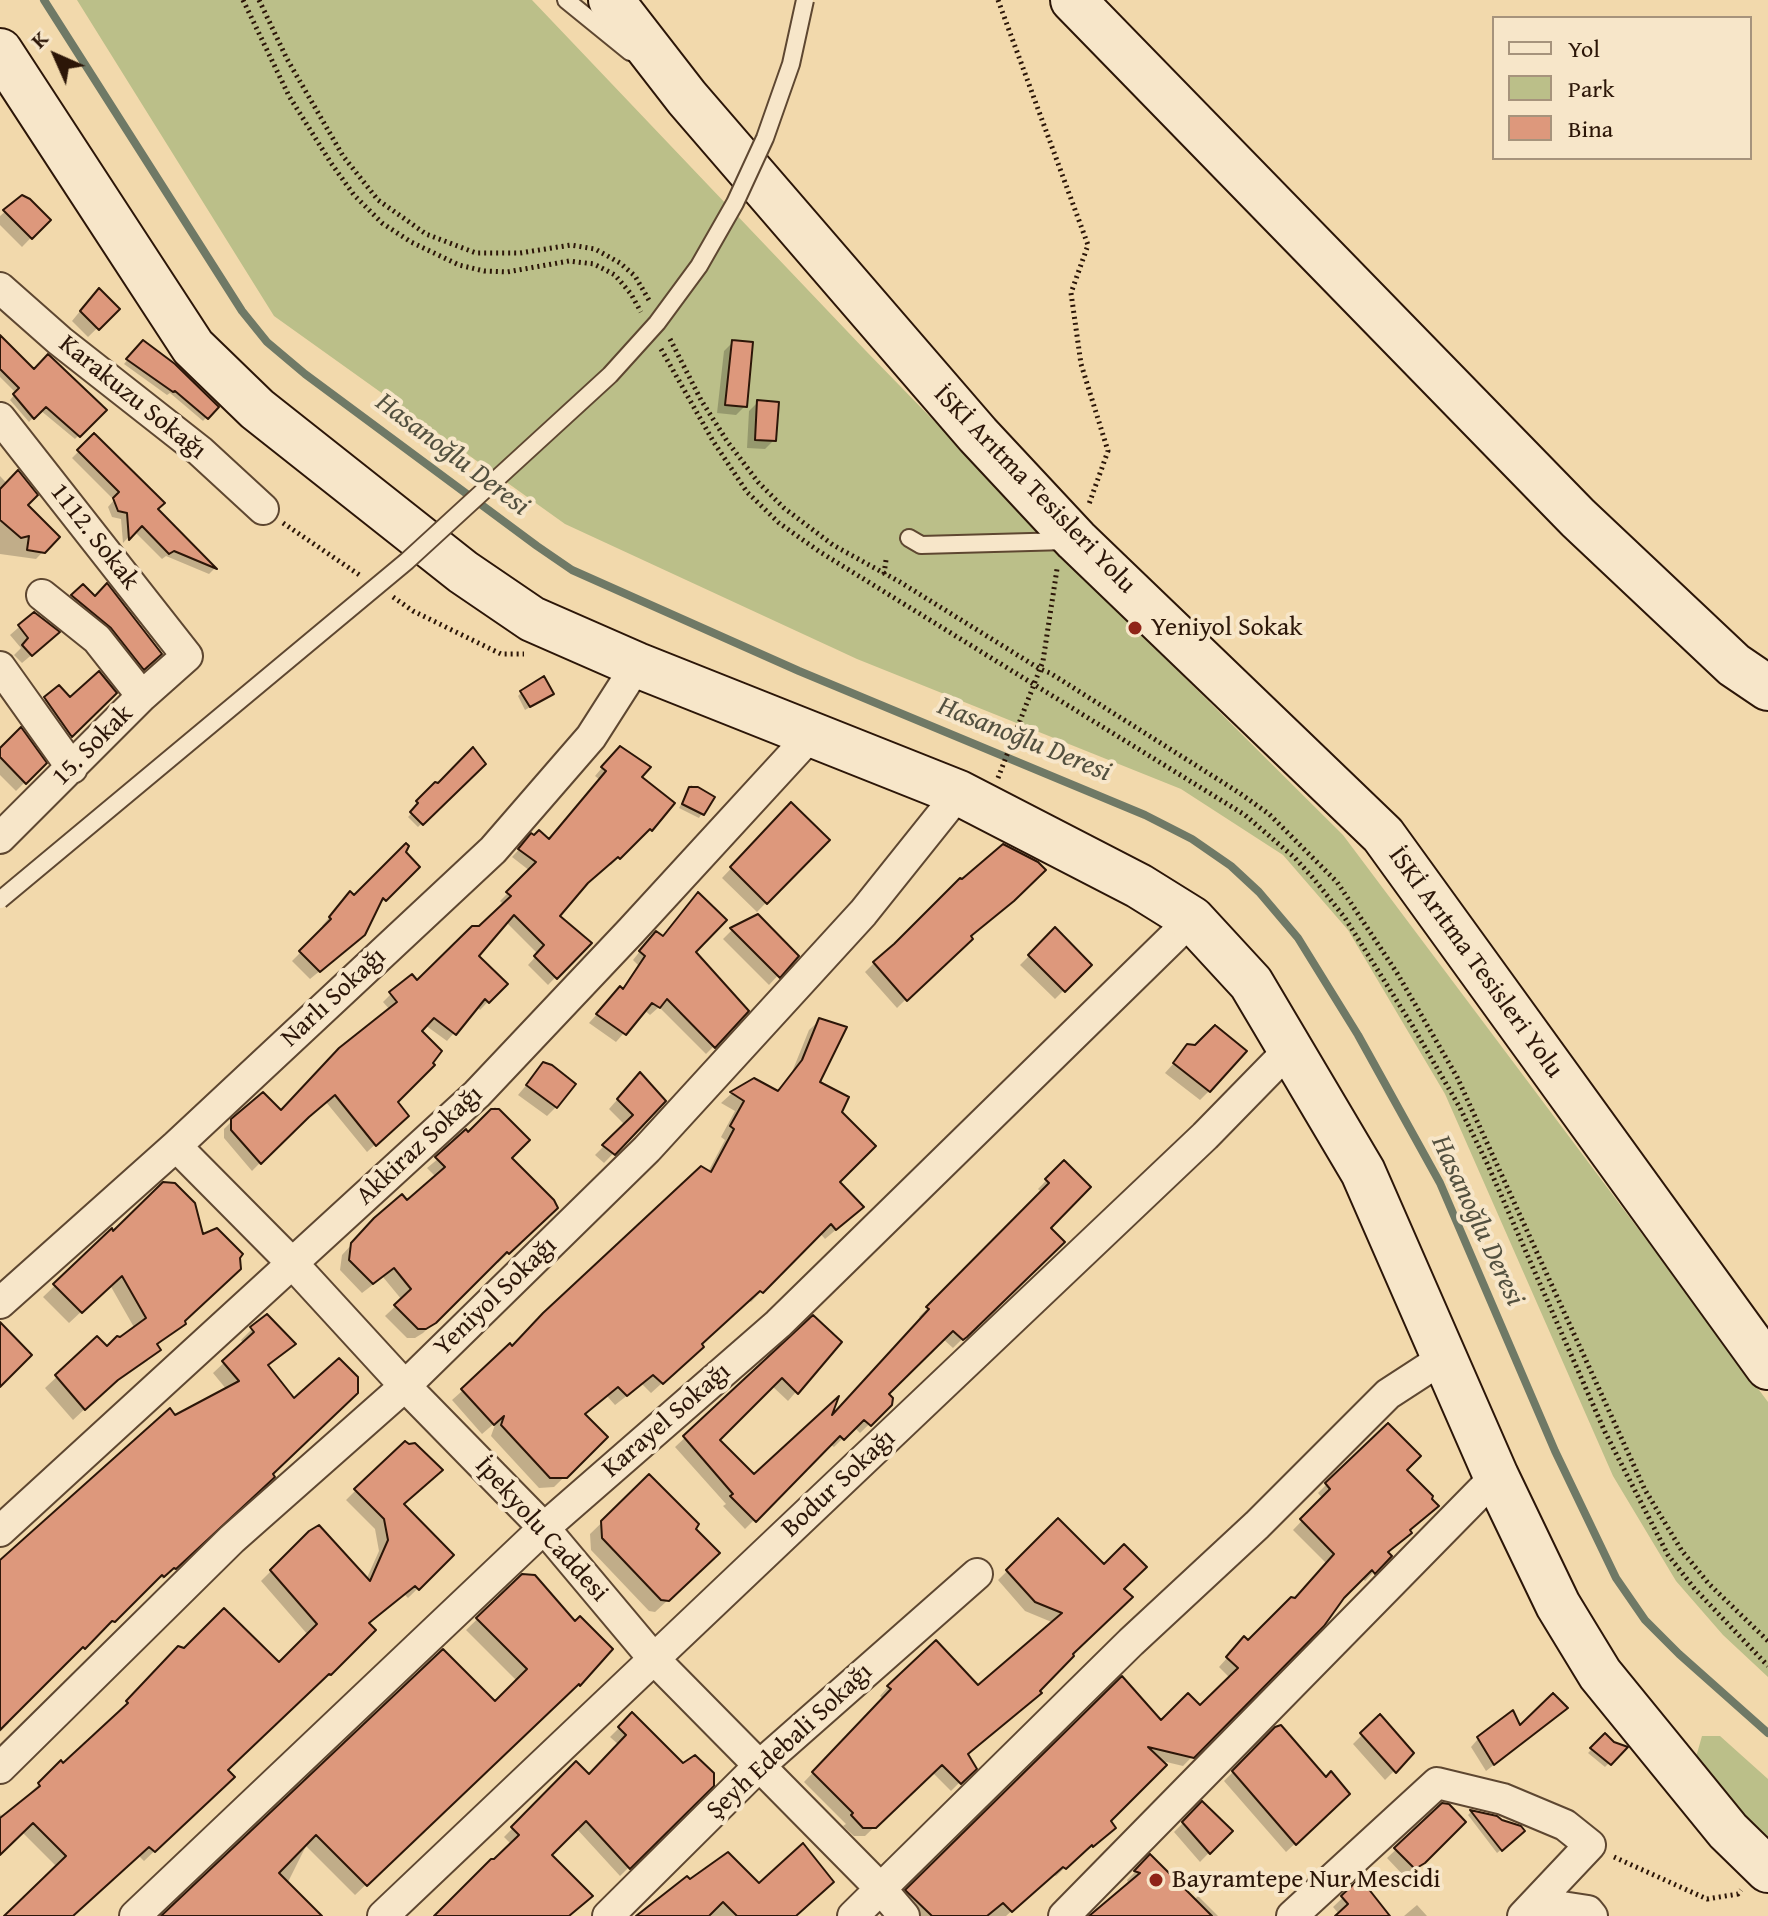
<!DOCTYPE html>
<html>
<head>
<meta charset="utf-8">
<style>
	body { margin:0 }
	#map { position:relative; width:1768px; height:1916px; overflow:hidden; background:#f2d9ac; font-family:"Gentium Book Plus",serif }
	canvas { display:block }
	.legend { position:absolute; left:1492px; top:16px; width:260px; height:144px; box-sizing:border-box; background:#f7e6c9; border:2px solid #a6937c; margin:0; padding:10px 14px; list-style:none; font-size:24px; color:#2c1608 }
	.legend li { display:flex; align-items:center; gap:16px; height:40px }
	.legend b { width:40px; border:2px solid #a6937c }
	.north { position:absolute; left:16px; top:16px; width:80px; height:80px; -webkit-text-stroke:6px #f7e6c9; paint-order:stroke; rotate:315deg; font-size:22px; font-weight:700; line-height:32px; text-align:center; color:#2c1608 }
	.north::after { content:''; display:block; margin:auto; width:28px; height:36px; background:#2c1608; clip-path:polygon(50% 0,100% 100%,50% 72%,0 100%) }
</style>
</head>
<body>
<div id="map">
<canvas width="1768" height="1916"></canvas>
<ul class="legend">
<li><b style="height:10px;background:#f7e6c9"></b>Yol</li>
<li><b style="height:22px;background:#bbbf89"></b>Park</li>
<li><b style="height:22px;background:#dd987c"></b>Bina</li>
</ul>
<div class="north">K</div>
</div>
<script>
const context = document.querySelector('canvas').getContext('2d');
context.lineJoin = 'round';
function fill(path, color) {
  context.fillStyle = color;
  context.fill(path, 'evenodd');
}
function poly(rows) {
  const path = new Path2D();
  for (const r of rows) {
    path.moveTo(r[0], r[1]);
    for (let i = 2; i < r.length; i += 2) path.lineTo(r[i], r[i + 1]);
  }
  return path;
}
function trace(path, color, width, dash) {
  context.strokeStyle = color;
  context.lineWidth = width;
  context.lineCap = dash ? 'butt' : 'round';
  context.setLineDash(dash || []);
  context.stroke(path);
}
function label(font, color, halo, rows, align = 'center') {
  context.font = font + ' "Gentium Book Plus",serif';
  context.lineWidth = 8;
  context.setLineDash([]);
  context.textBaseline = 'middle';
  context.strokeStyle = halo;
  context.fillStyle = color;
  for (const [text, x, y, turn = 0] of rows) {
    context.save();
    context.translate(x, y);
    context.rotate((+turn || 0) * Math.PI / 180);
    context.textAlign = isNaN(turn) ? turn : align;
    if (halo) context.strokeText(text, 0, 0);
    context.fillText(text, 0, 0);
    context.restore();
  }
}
fill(poly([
	[77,0,532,0,866,351,1149,642,1343,835,1768,1402,1768,1677,1723,1635,1676,1581,1613,1476,1445,1094,1348,930,1283,855,1181,789,857,659,565,524,274,316],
	[1702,1736,1720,1736,1768,1779,1768,1838,1756,1829,1729,1800,1696,1757]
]), '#bbbf89');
fill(poly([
	[22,197,48,220,22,247,0,225,0,216],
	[90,299,117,309,88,337,72,321],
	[143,342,216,407,203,421,170,393,167,395,124,364],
	[733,342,745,406,736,415,717,413,724,351],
	[0,355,34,372,104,410,75,439,40,410,29,422,10,400,16,393,0,377],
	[758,402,774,440,765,449,747,448,749,411],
	[94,436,156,509,215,568,209,574,166,556,162,559,134,531,123,543,121,519,112,517,108,507,114,500,72,458],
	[0,476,57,537,36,559,0,554],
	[83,586,151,662,134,677,64,605],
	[34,614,48,641,22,663,14,655,21,648,10,635],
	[58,688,70,699,114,693,62,744,36,708],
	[522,692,552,694,525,710,518,696],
	[0,751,44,763,16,791,0,775],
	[612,756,639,777,651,829,643,837,641,835,611,865,609,864,582,887,557,916,589,943,548,985,528,965,538,954,506,922,477,956,505,984,480,1010,477,1006,447,1041,425,1025,420,1031,395,1102,398,1123,367,1152,326,1102,298,1124,252,1171,224,1138,224,1129,232,1121,281,1113,390,1010,383,1002,391,994,417,983,504,905,500,901,530,871,512,857,524,844,548,841,600,780,595,776],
	[483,764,418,827,408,817,416,809,414,806,435,784],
	[691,785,712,797,699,818,679,808],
	[791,805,827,840,757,912,722,878],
	[404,852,417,867,375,909,354,943,310,979,292,961,325,928,322,926,342,902,354,898],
	[757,917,796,956,769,985,723,939,732,930],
	[1055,930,1089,965,1055,999,1020,965],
	[969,937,897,1008,865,972,874,963],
	[662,938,693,952,714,1046,706,1054,659,1007,650,1015,644,1010,616,1042,589,1023,612,997,621,991,638,965,633,960,648,941],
	[820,1020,818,1083,840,1112,837,1182,851,1217,825,1239,819,1232,751,1302,748,1300,700,1345,691,1357,651,1393,642,1384,615,1405,607,1396,583,1415,605,1437,554,1487,539,1488,491,1436,496,1422,482,1434,452,1400,708,1172,725,1140,721,1137,735,1111,721,1103,731,1094,754,1081,776,1092,792,1072,809,1030],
	[1188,1047,1209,1091,1200,1100,1165,1073],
	[544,1064,556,1107,547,1116,518,1095],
	[631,1084,664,1101,604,1163,595,1155,625,1125,609,1109],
	[495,1107,527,1140,509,1158,555,1208,498,1263,496,1261,423,1333,415,1338,407,1338,385,1316,402,1300,383,1277,362,1293,340,1270,342,1255,364,1231,407,1203,436,1177,427,1168,468,1134],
	[1064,1162,1048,1228,1053,1251,955,1346,953,1348,942,1338,887,1394,890,1404,860,1433,854,1427,834,1447,830,1444,745,1529,723,1506,726,1504,675,1447,813,1318,839,1342,788,1401,771,1385,718,1440,754,1476,828,1422,921,1319,919,1317,1042,1193,1038,1189],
	[111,1232,184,1323,156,1346,158,1350,147,1361,104,1391,73,1420,45,1388,97,1339,107,1349,135,1329,110,1285,69,1323,43,1297],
	[252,1329,293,1344,267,1367,271,1474,262,1487,163,1579,161,1577,151,1586,150,1585,102,1632,100,1631,73,1658,71,1656,6,1721,9,1723,0,1732,0,1564,175,1418,227,1390,213,1373,244,1344,241,1340],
	[1342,1469,1404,1470,1408,1531,1386,1553,1389,1556,1365,1581,1362,1578,1342,1597,1322,1624,1183,1766,1158,1760,1108,1821,1105,1836,1083,1854,1082,1852,1056,1876,1052,1874,1006,1916,914,1916,898,1900,1122,1679,1161,1723,1200,1708,1230,1678,1219,1667,1236,1648,1248,1643,1294,1600,1327,1564,1293,1530,1323,1499,1318,1493],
	[649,1477,694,1529,706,1565,655,1612,649,1611,591,1550,590,1534],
	[356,1490,401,1505,452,1555,408,1598,404,1594,368,1624,373,1630,320,1684,318,1682,226,1770,232,1777,144,1861,138,1855,71,1916,6,1916,57,1867,21,1831,0,1852,0,1814,4,1818,61,1763,62,1765,119,1714,179,1648,279,1665,308,1635,261,1581,310,1532,366,1580,379,1551,375,1529,346,1500],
	[1058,1521,1121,1589,1070,1655,966,1755,974,1768,951,1791,932,1772,865,1836,854,1836,843,1826,846,1824,804,1782,883,1699,880,1696,888,1687,977,1688,1054,1623,1025,1611,998,1580],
	[522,1576,575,1624,610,1649,568,1695,566,1694,355,1895,306,1846,287,1884,319,1916,164,1916,495,1704,518,1682,466,1630],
	[632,1715,683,1765,712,1785,620,1876,576,1828,549,1855,566,1916,437,1916,512,1845,504,1837,576,1764,588,1777,619,1745,610,1737],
	[1558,1715,1486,1771,1471,1747,1478,1739],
	[1380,1717,1412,1753,1385,1780,1353,1744],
	[1276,1729,1326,1780,1348,1794,1286,1852,1224,1781],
	[1605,1736,1613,1743,1624,1748,1605,1767,1588,1753],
	[1202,1804,1230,1831,1200,1862,1174,1832],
	[1443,1805,1464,1822,1405,1877,1387,1858],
	[1471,1812,1496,1818,1519,1835,1497,1853,1468,1815],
	[1150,1857,1194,1900,1198,1896,1218,1916,1093,1916,1129,1885,1127,1880],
	[687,1879,795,1916,642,1916],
	[1360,1881,1387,1916,1338,1916,1340,1915,1333,1907],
	[1417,1905,1427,1916,1404,1916]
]), '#0003');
trace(poly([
	[44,0,242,311,267,342,305,374,537,546,572,570,799,671,1145,815,1192,839,1231,866,1259,892,1298,938,1358,1035,1440,1183,1555,1451,1616,1578,1645,1620,1679,1654,1768,1733]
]), '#6f7966', 8);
const building = poly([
	[22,195,30,199,51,220,32,239,3,210,22,195],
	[99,288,120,309,99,330,80,311,99,288],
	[0,335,34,369,48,354,107,410,80,437,46,407,34,419,13,394,19,388,0,369,0,335],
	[143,340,175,364,219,407,208,419,175,391,173,392,126,359,143,340],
	[732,340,753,342,747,407,725,405,732,340],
	[757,400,779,402,776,441,755,440,757,400],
	[94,433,165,503,158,509,217,569,174,551,169,554,142,526,129,540,127,513,118,511,113,498,119,492,77,450,94,433],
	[18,470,38,495,28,505,60,537,45,553,27,550,29,536,21,538,0,520,0,489,18,470],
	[107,583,162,654,144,670,111,628,71,595,83,584,95,596,107,583],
	[34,612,60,632,32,656,22,645,28,638,18,625,34,612],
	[99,671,117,693,72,737,44,697,59,685,70,697,99,671],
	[544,676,554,694,530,707,520,691,544,676],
	[21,727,47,763,26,784,0,757,0,748,21,727],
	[620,746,651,767,642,777,675,803,652,831,650,829,620,859,618,857,588,883,560,916,592,943,557,979,534,956,544,945,514,915,479,956,508,984,489,1003,485,999,456,1035,434,1018,422,1031,442,1051,433,1063,435,1065,398,1102,409,1116,376,1146,335,1095,309,1117,261,1164,231,1130,231,1119,263,1092,281,1110,339,1048,397,1002,389,992,412,974,417,980,472,926,479,926,511,896,506,892,536,862,518,849,531,833,534,835,539,830,549,839,606,771,601,767,620,746],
	[473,747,486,764,423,825,410,812,418,803,416,801,435,782,438,783,473,747],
	[689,787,698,787,715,797,704,815,682,804,689,787],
	[791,802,830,840,767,904,730,867,791,802],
	[406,843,409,846,406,852,420,867,386,901,383,898,365,935,320,972,299,951,331,919,329,917,350,891,354,895,406,843],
	[1003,844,1038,862,1046,870,1014,901,971,936,973,939,907,1001,873,962,894,944,960,878,962,879,1003,844],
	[698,892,727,920,696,952,749,1011,715,1048,667,999,660,1008,652,1003,626,1035,596,1014,620,986,623,989,645,956,639,951,656,931,663,936,698,892],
	[758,914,799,956,780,978,730,928,758,914],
	[1055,927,1092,965,1065,992,1028,955,1055,927],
	[819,1018,847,1027,820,1082,849,1097,842,1112,876,1146,840,1182,864,1207,836,1230,831,1224,763,1293,760,1291,702,1344,704,1347,663,1384,653,1375,627,1396,618,1387,585,1414,608,1437,567,1478,550,1478,501,1425,504,1416,494,1425,461,1389,510,1343,512,1346,543,1313,701,1166,711,1172,734,1129,730,1126,744,1101,730,1092,754,1078,778,1091,802,1060,819,1018],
	[1215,1025,1247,1051,1210,1092,1173,1063,1187,1044,1195,1045,1215,1025],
	[543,1062,552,1065,576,1084,557,1108,526,1085,543,1062],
	[640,1072,666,1101,615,1155,602,1145,633,1115,617,1099,640,1072],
	[491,1109,499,1109,530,1140,512,1158,554,1200,558,1208,509,1254,507,1252,436,1323,426,1329,418,1329,394,1305,411,1289,394,1268,373,1284,349,1260,351,1243,374,1218,402,1194,407,1200,445,1167,435,1157,466,1129,468,1132,491,1109],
	[1064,1160,1091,1187,1051,1228,1065,1242,967,1337,963,1340,953,1331,889,1394,893,1398,892,1405,871,1426,864,1420,844,1440,840,1436,756,1522,730,1496,733,1494,683,1436,813,1315,842,1342,798,1394,782,1378,720,1440,754,1474,839,1396,832,1415,929,1309,926,1307,1049,1183,1045,1179,1064,1160],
	[163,1182,175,1183,195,1203,203,1234,217,1228,243,1254,240,1258,241,1269,185,1321,186,1324,157,1344,161,1350,118,1380,85,1410,55,1375,97,1336,107,1346,117,1336,120,1337,146,1318,122,1276,82,1313,53,1284,112,1228,113,1231,163,1182],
	[267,1314,296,1344,268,1365,294,1398,339,1358,358,1377,358,1393,273,1474,275,1477,176,1569,174,1568,164,1577,162,1575,115,1622,112,1621,85,1649,83,1647,0,1730,0,1560,170,1408,175,1415,239,1381,222,1361,254,1332,250,1327,267,1314],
	[0,1322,32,1355,0,1387,0,1322],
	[1388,1423,1421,1456,1407,1470,1433,1496,1432,1499,1439,1506,1410,1530,1412,1533,1388,1552,1392,1556,1375,1574,1372,1570,1344,1598,1324,1626,1194,1758,1148,1747,1167,1765,1111,1821,1116,1828,1093,1847,1092,1845,1066,1869,1063,1867,1012,1912,1003,1903,987,1916,932,1916,905,1890,1122,1676,1161,1720,1188,1693,1200,1705,1238,1668,1226,1657,1244,1636,1248,1640,1291,1597,1295,1598,1334,1554,1300,1519,1330,1489,1325,1483,1388,1423],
	[405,1441,409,1444,415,1443,443,1470,404,1504,454,1555,419,1590,415,1586,369,1623,376,1630,331,1675,329,1674,228,1770,235,1777,155,1852,149,1847,73,1916,4,1916,66,1856,33,1823,0,1855,0,1818,40,1786,38,1783,61,1760,63,1763,128,1703,126,1701,178,1646,184,1648,224,1608,279,1662,317,1624,270,1570,309,1531,319,1525,370,1581,388,1540,384,1519,354,1489,405,1441],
	[649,1474,699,1524,696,1529,720,1553,669,1601,661,1600,602,1538,601,1521,649,1474],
	[1058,1518,1104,1564,1124,1544,1147,1567,1124,1589,1133,1597,1073,1654,1074,1656,1040,1691,1042,1693,968,1754,977,1769,961,1784,942,1765,876,1828,863,1828,851,1815,853,1813,812,1772,891,1689,887,1686,936,1640,978,1685,1062,1613,1035,1602,1006,1570,1058,1518],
	[522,1574,535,1575,575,1621,580,1616,613,1649,580,1686,579,1684,367,1886,316,1835,279,1873,322,1916,161,1916,443,1649,495,1701,527,1669,476,1618,522,1574],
	[1553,1693,1568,1708,1494,1765,1477,1737,1513,1710,1520,1725,1553,1693],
	[632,1712,683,1763,695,1755,714,1773,714,1786,630,1869,586,1821,552,1855,593,1896,569,1916,434,1916,491,1859,494,1859,519,1835,511,1827,576,1761,589,1774,626,1735,618,1727,632,1712],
	[1380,1714,1414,1753,1396,1773,1360,1733,1380,1714],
	[1281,1725,1326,1777,1331,1771,1350,1794,1296,1845,1232,1771,1275,1727,1281,1725],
	[1605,1733,1614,1742,1628,1747,1611,1765,1590,1748,1605,1733],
	[1202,1801,1233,1831,1210,1854,1182,1822,1202,1801],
	[1442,1803,1449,1804,1466,1822,1425,1863,1415,1869,1394,1848,1442,1803],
	[1470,1810,1497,1816,1502,1820,1521,1826,1525,1831,1502,1851,1470,1810],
	[803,1843,834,1882,796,1916,737,1916,723,1902,709,1916,636,1916,687,1876,690,1879,728,1852,759,1883,803,1843],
	[1150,1854,1212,1916,1089,1916,1140,1873,1134,1871,1150,1854],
	[1360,1878,1390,1916,1335,1916,1348,1904,1341,1896,1360,1878]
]);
fill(building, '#dd987c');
trace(building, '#2c1608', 2);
const lane = poly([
	[566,0,630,52],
	[909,538,921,545,1067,541]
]);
const street = poly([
	[0,288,60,341,200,451,263,509],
	[0,418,187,656,142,696,0,838],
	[42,595,97,639,142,696],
	[0,667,72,768],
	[176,1146,293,1264,405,1386,544,1528,654,1659,881,1889,904,1916],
	[0,1303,176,1146,493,850,591,737,637,665],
	[0,1531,477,1094,631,931,812,734],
	[0,1768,232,1539,405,1386,647,1149,863,913,959,793],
	[1536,1903,1588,1911,1592,1916],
	[135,1916,544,1528,778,1324,1192,919],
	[383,1916,1205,1136,1291,1048],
	[608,1916,758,1767,977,1574],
	[853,1916,1131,1642,1257,1525,1388,1394,1445,1357],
	[1064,1916,1496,1476],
	[1292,1916,1437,1783,1503,1799,1565,1825,1590,1845,1523,1916]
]);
const secondary = poly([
	[611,0,687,98,978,435,1076,540,1383,835,1768,1367],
	[1073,0,1578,518,1734,665,1768,688],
	[0,51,193,347,257,409,463,572,532,619,637,665,959,793,1139,886,1192,919,1251,983,1363,1172,1496,1476,1558,1605,1600,1674,1728,1831,1768,1870]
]);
trace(lane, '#5e4731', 20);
trace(street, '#5e4731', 34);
trace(secondary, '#2c1608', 48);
trace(poly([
	[243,0,289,96,331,163,354,195,382,223,411,242,459,265,484,271,507,272,569,261,594,264,615,275,631,294,641,312],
	[259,0,287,59,343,156,378,200,426,234,476,253,520,253,571,245,595,249,620,263,635,276,650,302],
	[998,0,1088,245,1071,293,1081,364,1108,451,1089,504],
	[670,339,701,400,727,441,758,482,784,508,833,545,900,582,1040,669,1050,673,1238,792,1269,814,1337,882,1397,973,1457,1077,1645,1490,1682,1551,1709,1584,1768,1641],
	[661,349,713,441,747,492,779,523,820,552,1245,815,1295,858,1314,879,1345,918,1412,1025,1459,1106,1487,1163,1605,1432,1668,1555,1694,1588,1768,1666],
	[283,523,361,576],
	[884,574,886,560],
	[393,597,413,611,501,654,524,654],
	[998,778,1043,661,1057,569],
	[1614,1857,1707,1899,1738,1894,1741,1890]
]), '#2c1608', 5, [2, 4]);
trace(lane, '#f7e6c9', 16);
trace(street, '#f7e6c9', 30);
trace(secondary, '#f7e6c9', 44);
const laneBridge = poly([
	[0,900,407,561,610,375,657,323,699,266,735,203,765,138,791,64,805,0]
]);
trace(laneBridge, '#5e4731', 20, []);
trace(laneBridge, '#f7e6c9', 16);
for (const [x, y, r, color] of [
	[1135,628,8,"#8f2418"],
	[1156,1880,8,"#8f2418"]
]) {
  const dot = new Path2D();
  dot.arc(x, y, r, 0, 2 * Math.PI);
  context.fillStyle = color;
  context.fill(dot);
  trace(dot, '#f7e6c9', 3);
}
label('26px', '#2c1608', '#f7e6c9', [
	["Karakuzu Sokağı",132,398,39],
	["İSKİ Arıtma Tesisleri Yolu",1034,490,46],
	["1112. Sokak",94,537,52],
	["15. Sokak",93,746,-45],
	["İSKİ Arıtma Tesisleri Yolu",1475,963,54],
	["Narlı Sokağı",334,998,-43],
	["Akkiraz Sokağı",420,1146,-43],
	["Yeniyol Sokağı",496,1297,-44],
	["Karayel Sokağı",667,1421,-41],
	["Bodur Sokağı",839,1484,-43],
	["İpekyolu Caddesi",541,1530,48],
	["Şeyh Edebali Sokağı",790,1742,-43]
]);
label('26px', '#2c1608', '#f7e6c9', [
	["Yeniyol Sokak",1151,628],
	["Bayramtepe Nur Mescidi",1172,1880]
], 'left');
label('italic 28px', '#53503f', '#f7e6c9', [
	["Hasanoğlu Deresi",452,455,37],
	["Hasanoğlu Deresi",1024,740,22],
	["Hasanoğlu Deresi",1477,1221,65]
]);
</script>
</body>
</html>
